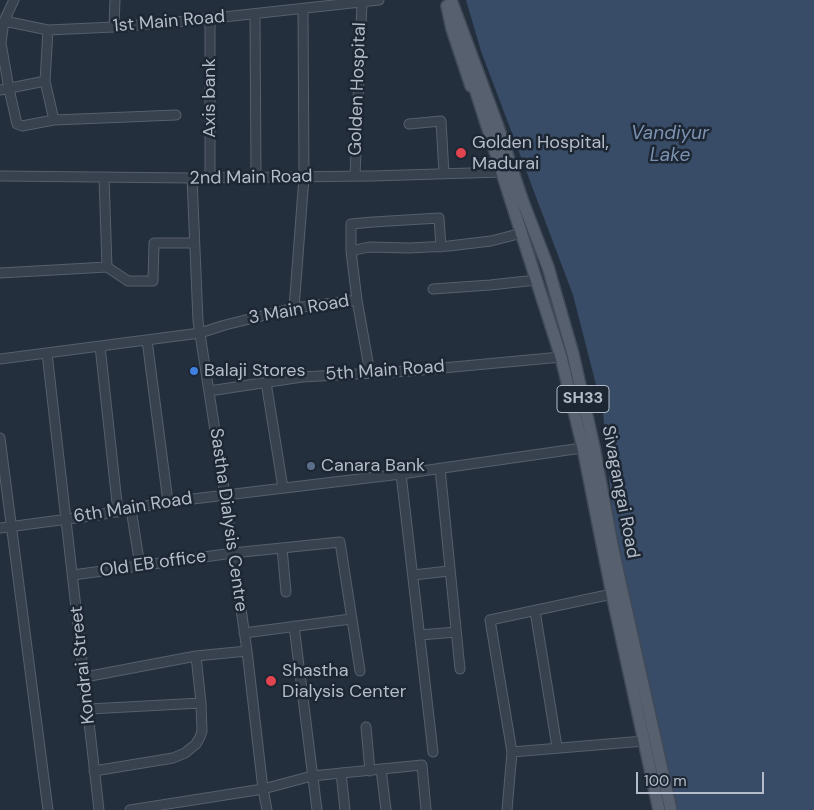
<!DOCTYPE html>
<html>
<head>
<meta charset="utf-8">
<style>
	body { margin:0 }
	#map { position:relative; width:814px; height:810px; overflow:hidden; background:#242f3e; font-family:"DM Sans",sans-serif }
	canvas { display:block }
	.scale { position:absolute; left:636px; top:772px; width:128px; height:22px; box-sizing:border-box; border:2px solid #b4bcc9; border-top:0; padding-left:6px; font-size:15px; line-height:18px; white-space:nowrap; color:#b4bcc9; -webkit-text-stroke:4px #1d2633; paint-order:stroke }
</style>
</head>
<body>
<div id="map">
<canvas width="814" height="810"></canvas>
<div class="scale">100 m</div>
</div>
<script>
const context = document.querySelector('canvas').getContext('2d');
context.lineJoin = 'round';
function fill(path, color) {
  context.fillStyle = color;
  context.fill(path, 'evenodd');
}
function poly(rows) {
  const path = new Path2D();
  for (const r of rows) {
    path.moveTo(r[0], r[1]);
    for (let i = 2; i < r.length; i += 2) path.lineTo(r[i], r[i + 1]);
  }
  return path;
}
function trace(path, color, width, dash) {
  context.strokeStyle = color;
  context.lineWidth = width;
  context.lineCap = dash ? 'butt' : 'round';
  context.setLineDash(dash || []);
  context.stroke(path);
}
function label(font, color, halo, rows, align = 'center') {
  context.font = font + ' "DM Sans",sans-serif';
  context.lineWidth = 5;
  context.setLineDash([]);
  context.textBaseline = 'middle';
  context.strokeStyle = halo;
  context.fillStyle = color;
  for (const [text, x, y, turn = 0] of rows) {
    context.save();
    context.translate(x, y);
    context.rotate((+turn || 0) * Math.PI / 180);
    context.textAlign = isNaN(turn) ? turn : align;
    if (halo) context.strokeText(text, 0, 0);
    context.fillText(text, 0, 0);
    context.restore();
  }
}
fill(poly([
	[466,0,814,0,814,810,676,810,663,746,614,530,603,412,573,295,481,51]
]), '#394c67');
const minor = poly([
	[14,0,4,21,1,43,9,89,17,124,22,126,54,120],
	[255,14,256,178],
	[4,21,48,30,45,81],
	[114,27,115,0],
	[48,30,114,27,187,21,379,0],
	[0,90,45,81,54,120,176,115],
	[409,124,441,121,444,174],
	[0,176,192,178,372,176,503,172],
	[355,176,362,2],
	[210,178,210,19],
	[351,251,351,224,373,222,439,218,441,247],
	[107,267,128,281,153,281,154,243,194,243],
	[0,273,107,267,104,177],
	[433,289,490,285,537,280],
	[357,300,370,373],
	[294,308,304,177,303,9],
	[147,340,168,502],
	[100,346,118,512],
	[47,353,99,810],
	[0,359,200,333,225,325,294,308,357,300,351,251,369,247,409,248,449,246,491,241,522,233],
	[266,382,283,488],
	[209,391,302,377,410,371,561,357],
	[0,438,48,810],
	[440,468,460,669],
	[401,474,433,752],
	[131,509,140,566],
	[0,528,98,515,168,502,401,474,589,447],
	[282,548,286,592],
	[73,575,233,553,340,542,360,671],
	[413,575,449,571],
	[535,611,557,747],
	[294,626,317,810],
	[244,633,351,619],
	[420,635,456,632],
	[247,651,263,789,267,810],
	[85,677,196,656],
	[89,709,201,703,196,656,247,651,225,495,198,321,192,178],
	[366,727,370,771],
	[512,752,644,741],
	[381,769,386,810],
	[94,771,173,758,185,753,196,744,200,737,202,731,201,703],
	[341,773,345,810],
	[130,810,263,789,312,776,422,765,426,810],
	[507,810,512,752,490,620,612,594]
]);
const major = poly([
	[451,0,498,127,523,202,548,267,573,354,594,447,613,550,671,810],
	[447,6,452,29,471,86],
	[472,79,561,357,583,448,612,594,659,810]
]);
trace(minor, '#565f6c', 11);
trace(major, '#414a57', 14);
trace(minor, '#38414e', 9);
trace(major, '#56606e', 11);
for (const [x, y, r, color] of [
	[461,153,6,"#e0444e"],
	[194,371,5,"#3f7fe0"],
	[311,466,5,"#5c6f8a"],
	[271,681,6,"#e0444e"]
]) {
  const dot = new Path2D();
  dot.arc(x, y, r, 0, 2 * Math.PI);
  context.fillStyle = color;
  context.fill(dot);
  trace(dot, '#1d2633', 2);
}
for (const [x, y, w] of [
	[583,399,52]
]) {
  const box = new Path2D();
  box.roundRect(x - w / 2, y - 13.5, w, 27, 4);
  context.fillStyle = '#1d2633';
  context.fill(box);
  trace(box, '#b4bcc9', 1);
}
label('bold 16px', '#b4bcc9', null, [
	["SH33",583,399]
]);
label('18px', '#b4bcc9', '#1d2633', [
	["1st Main Road",169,22,-5],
	["Golden Hospital",358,89,-88],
	["Axis bank",210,98,-90],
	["2nd Main Road",251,178,-1],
	["3 Main Road",299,310,-10],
	["5th Main Road",385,371,-4],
	["Sivagangai Road",620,492,79],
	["6th Main Road",133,508,-9],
	["Sastha Dialysis Centre",228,520,82],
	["Old EB office",153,564,-8],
	["Kondrai Street",83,665,-96]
]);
label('18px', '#b4bcc9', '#1d2633', [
	["Golden Hospital,",472,143],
	["Madurai",472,164],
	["Balaji Stores",204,371],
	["Canara Bank",321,466],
	["Shastha",282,671],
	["Dialysis Center",282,692]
], 'left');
label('italic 19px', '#7c92b1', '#1d2633', [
	["Vandiyur",670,134],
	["Lake",670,156]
]);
</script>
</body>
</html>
